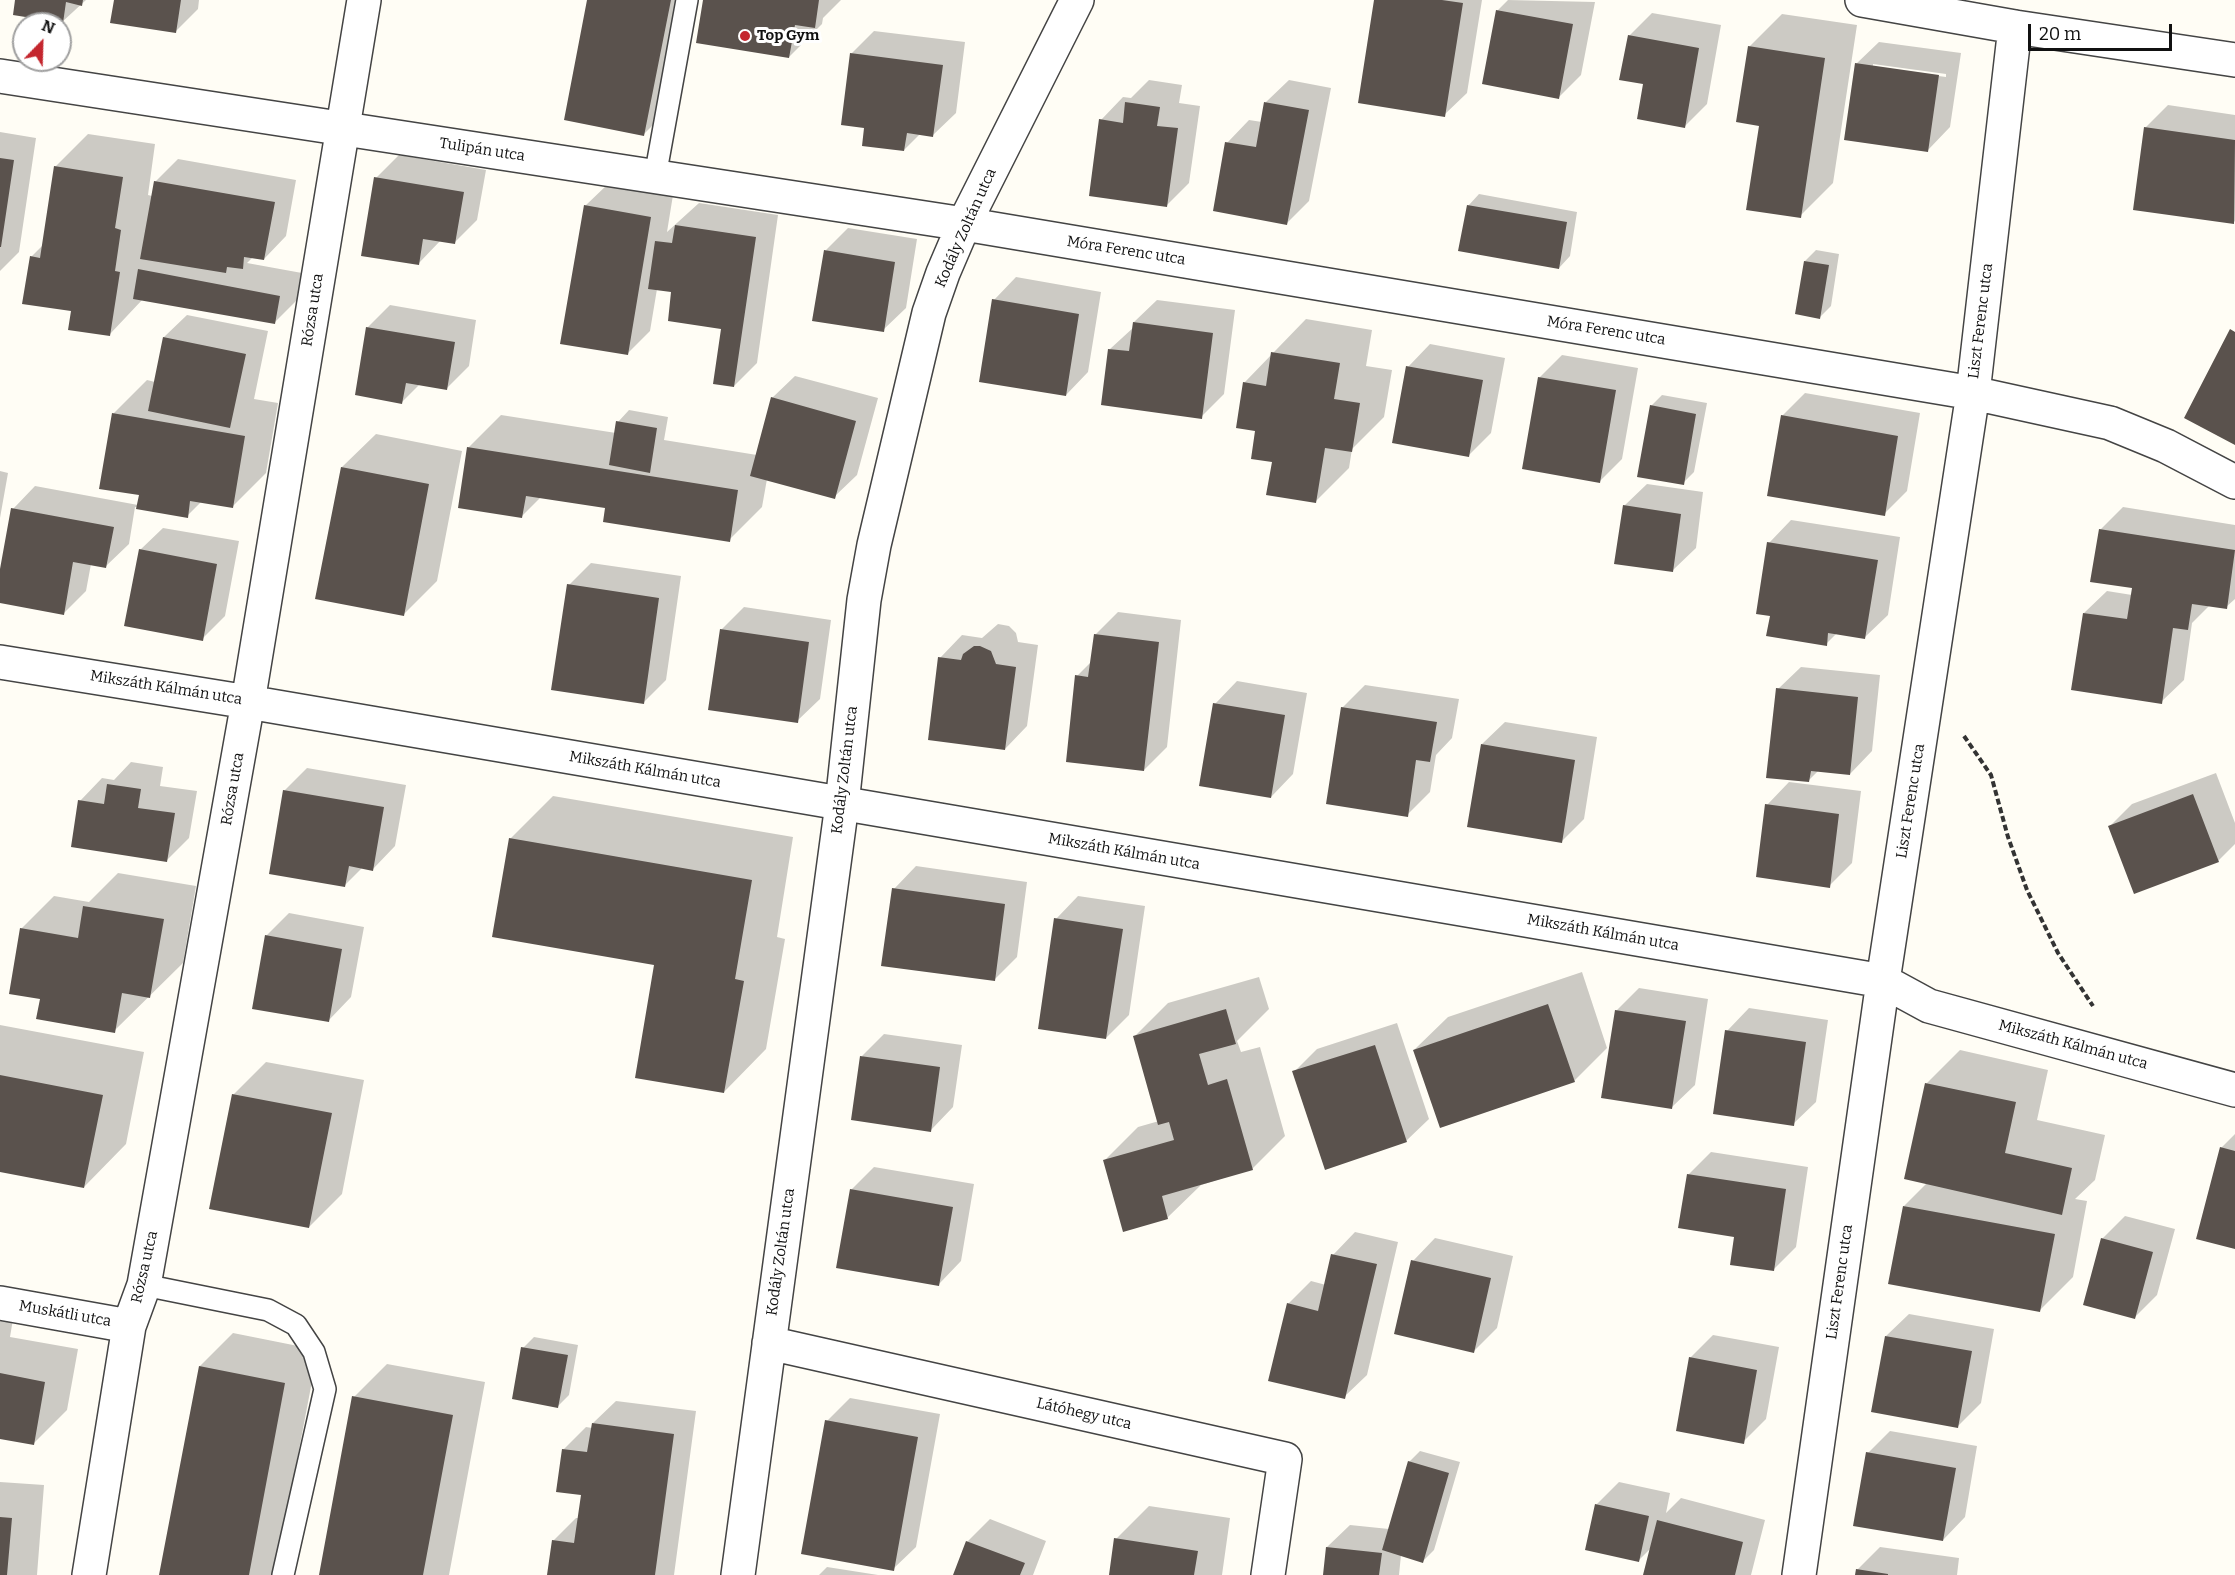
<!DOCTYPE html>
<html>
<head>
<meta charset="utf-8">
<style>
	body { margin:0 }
	#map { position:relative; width:2235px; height:1575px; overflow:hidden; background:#fffdf5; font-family:Bitter,serif }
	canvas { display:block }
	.north { position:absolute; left:12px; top:12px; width:60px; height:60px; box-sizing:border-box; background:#fff; border:2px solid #a0a0a0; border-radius:50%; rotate:23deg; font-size:16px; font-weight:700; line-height:24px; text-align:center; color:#111 }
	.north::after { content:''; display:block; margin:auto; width:21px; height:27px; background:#c4262e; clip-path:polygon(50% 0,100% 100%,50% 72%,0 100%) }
	.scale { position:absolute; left:2028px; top:24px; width:144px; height:27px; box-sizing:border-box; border:3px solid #111; border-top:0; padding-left:8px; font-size:18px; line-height:21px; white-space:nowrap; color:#111; -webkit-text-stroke:4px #fff; paint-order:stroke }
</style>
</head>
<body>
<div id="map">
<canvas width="2235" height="1575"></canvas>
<div class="north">N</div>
<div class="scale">20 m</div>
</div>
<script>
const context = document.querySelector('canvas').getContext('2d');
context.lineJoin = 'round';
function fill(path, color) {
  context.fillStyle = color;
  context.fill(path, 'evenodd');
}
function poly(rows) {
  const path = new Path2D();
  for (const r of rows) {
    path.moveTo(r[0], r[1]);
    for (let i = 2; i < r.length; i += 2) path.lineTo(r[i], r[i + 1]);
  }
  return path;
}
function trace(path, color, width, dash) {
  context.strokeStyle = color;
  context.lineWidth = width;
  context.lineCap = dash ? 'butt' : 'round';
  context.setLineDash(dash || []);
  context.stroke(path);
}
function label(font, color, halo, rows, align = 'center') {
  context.font = font + ' Bitter,serif';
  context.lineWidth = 6;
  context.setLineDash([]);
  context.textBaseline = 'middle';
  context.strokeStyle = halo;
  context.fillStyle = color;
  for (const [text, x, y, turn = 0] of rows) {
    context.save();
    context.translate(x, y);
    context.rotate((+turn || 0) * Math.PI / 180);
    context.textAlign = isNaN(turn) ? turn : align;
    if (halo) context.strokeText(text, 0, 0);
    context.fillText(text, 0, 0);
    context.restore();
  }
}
fill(poly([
	[17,0,86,0,62,22],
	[115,0,199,0,198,9,175,32],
	[589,0,697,0,677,101,644,134],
	[705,0,841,0,823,18,822,24,789,57],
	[1376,0,1482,0,1467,93,1444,115],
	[1508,0,1595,2,1581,75,1559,97,1497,11],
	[1652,13,1721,25,1707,104,1685,126,1645,83,1629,36],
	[1782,14,1857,25,1833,183,1800,216,1761,124,1749,47],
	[874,31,965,42,956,113,933,135,920,134,904,150,866,127,851,54],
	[1879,42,1961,53,1950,127,1928,150,1856,64],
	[1873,64,1946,74,1946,77,1873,67],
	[1149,80,1182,85,1179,103,1200,106,1189,183,1166,206,1101,120,1123,97,1131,98],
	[1289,80,1331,88,1309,201,1286,224,1227,143,1249,120,1262,122,1266,102],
	[2168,105,2235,115,2235,221,2233,223,2145,128],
	[0,132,36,138,19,252,0,271],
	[88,134,155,144,148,195,152,196,155,182,178,159,296,180,286,236,264,259,253,257,247,263,302,273,297,300,274,323,143,299,110,334,72,310,31,257,43,245,55,167],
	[399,155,486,170,477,220,454,243,441,240,418,264,376,178],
	[608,184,673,195,667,232,699,203,778,215,757,363,734,386,723,327,673,291,657,289,650,331,628,353,585,206],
	[1479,194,1577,212,1570,256,1559,268,1468,206],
	[848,228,917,239,906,308,883,330,826,250],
	[1816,250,1839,254,1831,306,1820,317,1805,261],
	[1016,277,1101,292,1088,372,1066,395,994,300],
	[1157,300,1235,310,1224,394,1201,417,1110,349,1134,327,1134,322],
	[390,305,476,320,469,366,446,389,420,384,402,402,367,328],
	[187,315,268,331,254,399,278,403,266,473,232,507,201,502,187,516,135,507,129,544,106,566,91,564,86,591,64,613,0,601,0,578,13,509,35,486,138,505,140,494,113,414,147,380,155,382,164,337],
	[1306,319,1372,330,1366,366,1392,370,1384,417,1352,449,1349,468,1316,501,1273,461,1257,430,1244,383],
	[1430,344,1505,358,1491,433,1468,456,1408,367],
	[1562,355,1638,368,1622,459,1600,481,1539,378],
	[795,376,878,398,857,475,834,497,767,479,762,507,729,540,606,506,541,497,522,516,468,448,501,415,616,433,618,422,629,410,668,417,664,440,757,455,772,398],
	[1805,393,1920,413,1907,491,1884,514,1782,416],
	[1662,395,1707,403,1694,472,1683,483,1651,406],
	[376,434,462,451,437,581,403,615,342,467],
	[0,471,8,473,0,518],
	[1647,484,1703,492,1696,548,1673,570,1624,506],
	[2123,507,2235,525,2235,599,2226,607,2210,605,2192,623,2184,680,2161,702,2084,613,2107,591,2132,595,2133,587,2100,530],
	[1791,520,1900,537,1888,615,1865,637,1837,633,1826,644,1772,615,1769,543],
	[163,528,239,541,225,616,202,639,140,550],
	[591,563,681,576,666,680,643,703,569,585],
	[744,607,831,620,820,699,797,721,721,630],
	[1118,612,1181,620,1167,747,1144,770,1077,676,1092,661,1095,635],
	[998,624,1009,626,1016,633,1018,642,1038,645,1027,726,1005,749,940,658,962,635,982,638],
	[1801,667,1880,675,1872,751,1850,774,1819,770,1809,780,1778,689],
	[1237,681,1307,693,1293,774,1271,797,1215,704],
	[1365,685,1459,699,1452,738,1436,755,1430,792,1407,815,1342,708],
	[1505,722,1597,737,1584,819,1561,842,1482,744],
	[131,762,163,767,160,786,197,791,189,838,167,860,80,801,102,778,114,780],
	[307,768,406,785,395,846,373,869,363,867,344,886,284,791],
	[2216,773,2235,823,2235,844,2218,861,2110,826,2132,804],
	[1789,782,1861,791,1852,863,1829,886,1767,805],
	[553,796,793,837,777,937,785,939,766,1049,724,1092,656,964,510,839],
	[916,866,1027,882,1017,957,994,980,894,889],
	[118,873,196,886,183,963,114,1031,21,929,54,896,89,902],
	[1078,896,1145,906,1129,1015,1106,1038,1056,919],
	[289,913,364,927,351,997,329,1020,266,936],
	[1582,972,1607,1048,1574,1081,1414,1050,1448,1017],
	[1259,977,1269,1009,1237,1041,1241,1052,1260,1047,1285,1136,1252,1169,1201,1185,1167,1218,1105,1160,1138,1127,1159,1121,1135,1036,1168,1003],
	[1639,988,1708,999,1695,1085,1672,1107,1616,1011],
	[1749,1008,1828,1020,1816,1102,1793,1124,1727,1031],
	[1397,1023,1429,1119,1406,1141,1294,1072,1317,1049],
	[0,1025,144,1052,126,1144,84,1187,0,1170],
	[884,1034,962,1045,953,1107,931,1130,862,1056],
	[1960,1050,2048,1070,2037,1120,2105,1135,2095,1180,2075,1199,2087,1201,2073,1277,2040,1310,1904,1206,1927,1183,1926,1084],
	[266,1062,364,1080,342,1194,309,1227,233,1095],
	[2235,1134,2235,1248,2221,1148],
	[1711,1152,1808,1167,1796,1247,1773,1270,1736,1236,1688,1175],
	[874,1167,974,1184,961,1261,939,1284,851,1190],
	[2125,1216,2175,1229,2157,1295,2135,1317,2102,1239],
	[1355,1232,1398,1242,1367,1375,1344,1397,1288,1304,1311,1281,1326,1285,1333,1255],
	[1435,1238,1513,1256,1497,1328,1474,1351,1413,1261],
	[1909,1314,1994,1329,1981,1403,1958,1426,1886,1336],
	[0,1317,13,1319,10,1337,78,1349,67,1410,34,1443,0,1437],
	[233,1333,318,1350,275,1575,160,1575,200,1366],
	[1713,1335,1779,1347,1766,1419,1743,1442,1690,1358],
	[534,1337,578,1345,569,1395,558,1406,523,1348],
	[387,1364,485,1382,449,1575,321,1575,354,1397],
	[850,1398,940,1414,916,1547,893,1569,827,1421],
	[616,1401,696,1411,674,1575,549,1575,553,1541,576,1518,579,1518,583,1494,563,1450,586,1427,592,1428,593,1423],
	[1890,1431,1977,1446,1965,1517,1943,1540,1868,1453],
	[1420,1451,1460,1462,1434,1550,1423,1561,1401,1555,1399,1575,1324,1575,1327,1547,1350,1525,1389,1529,1409,1462],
	[0,1482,44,1485,37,1575,0,1575],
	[1619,1482,1670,1493,1666,1513,1681,1498,1765,1520,1751,1575,1645,1575,1652,1547,1639,1560,1596,1505],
	[1149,1506,1230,1518,1222,1575,1111,1575,1116,1539],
	[990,1519,1046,1541,1033,1575,955,1575,967,1542],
	[1880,1547,1959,1558,1957,1575,1856,1575,1857,1570],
	[827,1567,878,1575,819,1575]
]), '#0003');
fill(poly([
	[15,0,83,0,82,6,66,2,63,23,13,15],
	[114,0,181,0,176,33,110,23],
	[587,0,671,0,644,136,564,120],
	[703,0,819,0,815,28,795,25,789,58,696,43],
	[1374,0,1442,0,1463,3,1445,117,1358,103],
	[1496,10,1573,24,1559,99,1482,84],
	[1628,35,1699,48,1685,128,1637,119,1643,84,1619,80],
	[1748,46,1825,58,1801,218,1746,210,1759,126,1736,122],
	[850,53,943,65,933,137,907,133,904,151,862,146,864,128,841,125],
	[1855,63,1939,75,1928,152,1844,140],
	[1125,102,1160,107,1157,126,1178,128,1167,207,1089,196,1099,119,1123,123],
	[1264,102,1309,110,1287,225,1213,211,1225,142,1256,147],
	[2144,127,2235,140,2234,224,2133,210],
	[0,158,14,160,1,247,0,247],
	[54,166,123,177,115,228,121,230,115,271,120,272,110,336,68,330,71,311,22,304,30,256,40,258],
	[374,177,464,192,455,244,423,239,419,265,361,256],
	[154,181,275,202,264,260,244,257,243,269,227,267,226,273,140,259],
	[584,205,651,217,628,355,560,344],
	[1467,205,1567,222,1559,269,1458,251],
	[675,225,756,237,734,387,713,384,721,329,668,321,671,292,648,289,655,241,672,243],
	[824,250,895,262,884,332,812,321],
	[1804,261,1829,265,1820,319,1795,314],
	[138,269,280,296,275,324,133,299],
	[992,299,1079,314,1066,396,979,382],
	[1133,322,1213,333,1202,419,1101,405,1108,349,1129,351],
	[366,327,455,342,447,390,406,383,402,404,355,395],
	[2230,329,2235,332,2235,445,2184,418],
	[163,337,246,354,230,428,148,411],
	[1271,352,1340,363,1334,399,1360,403,1352,452,1325,448,1316,503,1266,495,1272,462,1251,459,1255,431,1236,428,1243,382,1266,386],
	[1406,366,1483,380,1469,457,1392,443],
	[1538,377,1616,390,1600,483,1522,469],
	[771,397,856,421,835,499,750,476],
	[1650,405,1696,414,1684,485,1637,477],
	[112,413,245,436,233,508,190,501,188,518,136,509,139,495,99,489],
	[1781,415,1898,436,1885,516,1767,496],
	[616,421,657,428,650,473,609,465],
	[467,447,738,490,730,542,603,522,605,508,526,496,522,518,458,508],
	[341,467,429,484,404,616,315,599],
	[1623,505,1681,514,1673,572,1614,564],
	[11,508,114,527,106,568,73,562,64,615,0,603,0,569],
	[2099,529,2235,550,2227,609,2192,604,2188,630,2173,628,2162,704,2071,690,2083,613,2127,619,2132,588,2090,582],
	[1767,542,1878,560,1865,639,1828,633,1827,646,1766,636,1770,616,1756,614],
	[139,549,217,564,203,641,124,626],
	[567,584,659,598,644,704,551,690],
	[720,629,809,642,798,723,708,710],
	[1094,634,1159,642,1144,771,1066,762,1075,675,1088,677],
	[974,646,980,646,991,651,996,664,1016,667,1005,750,928,740,938,657,961,660,963,654],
	[1776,688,1858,697,1850,775,1811,771,1809,782,1766,778],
	[1213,703,1285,715,1271,798,1199,786],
	[1341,707,1437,722,1430,762,1416,760,1408,817,1326,804],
	[1481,744,1575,760,1562,843,1467,827],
	[107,784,141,789,138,808,175,813,167,862,71,847,78,800,104,804],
	[283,790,384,807,373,871,349,866,345,887,269,874],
	[2193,794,2219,862,2134,894,2108,826],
	[1765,804,1839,814,1830,888,1756,877],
	[509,838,752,880,735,979,744,981,724,1093,635,1078,654,965,492,937],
	[892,888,1005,904,995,981,881,966],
	[83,906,164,919,150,998,122,993,115,1033,36,1019,40,999,9,994,20,928,78,938],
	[1054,918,1123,929,1106,1039,1038,1029],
	[265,935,342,949,329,1022,252,1009],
	[1548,1004,1575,1082,1440,1128,1413,1050],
	[1226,1009,1236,1044,1199,1054,1208,1085,1227,1079,1253,1170,1162,1196,1168,1219,1123,1232,1103,1160,1174,1140,1169,1122,1158,1125,1133,1036],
	[1615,1010,1686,1021,1672,1109,1601,1098],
	[1725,1030,1806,1042,1794,1126,1713,1114],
	[1375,1045,1407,1142,1325,1170,1292,1071],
	[860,1056,940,1067,931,1132,851,1120],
	[0,1075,103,1095,84,1188,0,1172],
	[1925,1083,2016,1102,2005,1153,2072,1168,2062,1215,1904,1179],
	[232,1094,332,1113,309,1228,209,1209],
	[2220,1147,2235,1151,2235,1249,2196,1239],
	[1687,1174,1786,1189,1774,1271,1730,1265,1734,1237,1678,1228],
	[850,1189,953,1207,939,1286,836,1268],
	[1903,1206,2055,1234,2040,1312,1888,1284],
	[2101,1238,2153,1252,2135,1319,2083,1305],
	[1331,1254,1377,1264,1345,1399,1268,1381,1287,1303,1318,1311],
	[1411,1260,1491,1278,1474,1353,1394,1334],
	[1885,1336,1972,1351,1958,1428,1871,1412],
	[521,1347,568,1355,558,1408,512,1399],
	[1689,1357,1757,1370,1744,1444,1676,1431],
	[199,1366,285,1383,249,1575,159,1575],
	[0,1373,45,1382,34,1445,0,1439],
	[352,1396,453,1415,423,1575,319,1575],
	[825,1420,918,1437,894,1571,801,1554],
	[592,1423,674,1434,655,1575,547,1575,552,1540,574,1543,581,1495,556,1492,562,1449,587,1452],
	[1866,1452,1956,1468,1943,1541,1853,1526],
	[1408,1461,1449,1473,1423,1563,1382,1550],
	[1595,1504,1649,1516,1639,1562,1585,1550],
	[0,1517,12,1518,7,1575,0,1575],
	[1657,1520,1743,1542,1735,1575,1643,1575],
	[1114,1538,1198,1551,1194,1575,1109,1575],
	[966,1541,1025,1563,1020,1575,953,1575],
	[1326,1547,1382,1553,1379,1575,1323,1575],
	[1856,1569,1888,1574,1888,1575,1855,1575]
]), '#5a524d');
const lane = poly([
	[655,177,687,0],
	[144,1285,268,1310,296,1325,314,1352,325,1389,283,1575]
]);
const street = poly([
	[1862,0,2015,27,2235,60],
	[0,76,964,224,1973,393,2110,423,2166,446,2235,482],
	[0,662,248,702,1883,981,1929,1006,2235,1090],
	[0,1303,129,1326],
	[769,1343,1285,1459,1268,1575],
	[89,1575,129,1326,144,1285,248,702,364,0],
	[738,1575,842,804,864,600,874,545,929,313,943,273,964,224,1077,0],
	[1799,1575,1883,981,1973,393,2015,27]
]);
trace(lane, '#444', 24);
trace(street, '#444', 36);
trace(poly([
	[1964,736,1991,775,2008,837,2027,890,2058,953,2093,1006]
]), '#333', 4, [6, 3]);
trace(lane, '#fff', 21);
trace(street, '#fff', 33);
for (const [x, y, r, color] of [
	[745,36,6,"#c4262e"]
]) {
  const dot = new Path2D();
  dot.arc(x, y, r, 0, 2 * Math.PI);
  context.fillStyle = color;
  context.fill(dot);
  trace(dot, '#fff', 2);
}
label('bold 15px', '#111', '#fff', [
	["Top Gym",757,36]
], 'left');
label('15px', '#111', '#fff', [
	["Tulipán utca",482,150,9],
	["Kodály Zoltán utca",966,228,-66],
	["Móra Ferenc utca",1126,251,9],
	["Rózsa utca",313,310,-81],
	["Liszt Ferenc utca",1981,321,-83],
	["Móra Ferenc utca",1606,331,9],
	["Mikszáth Kálmán utca",166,688,9],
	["Mikszáth Kálmán utca",645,770,10],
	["Kodály Zoltán utca",845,770,-83],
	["Rózsa utca",233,789,-80],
	["Liszt Ferenc utca",1911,801,-81],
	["Mikszáth Kálmán utca",1124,852,10],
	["Mikszáth Kálmán utca",1603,933,10],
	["Mikszáth Kálmán utca",2073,1045,15],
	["Kodály Zoltán utca",781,1252,-82],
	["Rózsa utca",145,1267,-77],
	["Liszt Ferenc utca",1840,1282,-82],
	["Muskátli utca",65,1314,10],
	["Látóhegy utca",1084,1414,13]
]);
</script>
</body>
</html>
